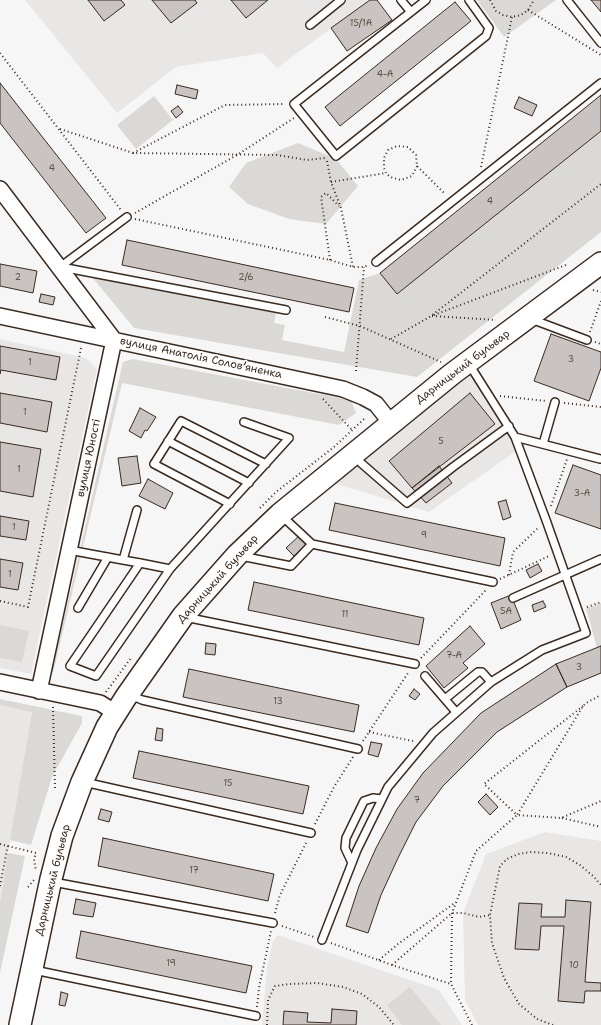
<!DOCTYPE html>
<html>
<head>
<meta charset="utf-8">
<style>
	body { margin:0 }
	canvas { display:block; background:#f7f6f6 }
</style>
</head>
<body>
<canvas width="601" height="1025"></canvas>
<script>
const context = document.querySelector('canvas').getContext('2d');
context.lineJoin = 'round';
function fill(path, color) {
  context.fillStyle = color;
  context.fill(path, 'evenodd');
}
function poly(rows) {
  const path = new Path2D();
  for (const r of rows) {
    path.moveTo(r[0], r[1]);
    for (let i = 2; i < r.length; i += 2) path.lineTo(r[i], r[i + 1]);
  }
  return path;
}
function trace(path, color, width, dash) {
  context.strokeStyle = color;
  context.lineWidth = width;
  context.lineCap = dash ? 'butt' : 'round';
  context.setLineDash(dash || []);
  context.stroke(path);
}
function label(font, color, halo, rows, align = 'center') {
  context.font = font + ' "Shantell Sans",sans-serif';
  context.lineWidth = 3.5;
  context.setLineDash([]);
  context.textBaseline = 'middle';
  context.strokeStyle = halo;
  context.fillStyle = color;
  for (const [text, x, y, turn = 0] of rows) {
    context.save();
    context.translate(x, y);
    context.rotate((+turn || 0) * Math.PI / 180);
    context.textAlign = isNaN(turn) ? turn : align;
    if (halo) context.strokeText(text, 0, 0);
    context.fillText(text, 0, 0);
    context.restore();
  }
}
fill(poly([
	[25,0,370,0,277,68,263,53,176,67,117,113],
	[0,339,86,358,97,369,31,674,0,668],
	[474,364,526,444,429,512,330,482],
	[0,705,32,711,0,902],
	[545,832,601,841,601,1025,478,1025,465,1000,463,913,486,854],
	[278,935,439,990,462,1025,262,1025,267,968,273,941]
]), '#e9e7e6');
fill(poly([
	[477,0,556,0,504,37],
	[154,96,173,120,136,149,117,125],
	[601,131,601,232,417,377,134,328,92,277,276,313,274,323,285,325,282,340,344,352,359,280,380,273,397,294],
	[298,143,336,159,358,186,326,224,289,219,248,204,229,187,246,163],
	[133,359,351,400,356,413,339,425,122,383,53,673,52,671,123,362],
	[601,603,601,646,597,648,586,608],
	[0,625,29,631,22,662,0,658],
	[0,699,82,716,82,723,52,777,31,845,10,840,32,712,0,705],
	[8,853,25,856,0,973,0,902],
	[410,987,441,1025,402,1025,387,1005]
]), '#dbd9d6');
const building = poly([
	[88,0,121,0,125,5,104,21,88,0],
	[152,0,195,0,197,3,171,23,152,0],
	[231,0,268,0,246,18,231,0],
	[370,0,377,0,392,20,347,51,331,28,370,0],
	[591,0,601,0,601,12,591,0],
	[455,2,471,21,340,126,325,107,455,2],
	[0,83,106,218,86,233,0,123,0,83],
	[177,85,198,90,196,99,175,94,177,85],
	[601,95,601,131,397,294,380,273,601,95],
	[519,97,537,105,532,116,514,108,519,97],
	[178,106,183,112,176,118,171,111,178,106],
	[127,240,354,288,349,312,122,265,127,240],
	[0,264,37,271,33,293,0,286,0,264],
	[41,294,55,297,53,305,39,302,41,294],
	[551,334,601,352,601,368,589,401,534,381,551,334],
	[0,346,60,357,56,380,1,370,0,374,0,346],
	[0,393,52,402,47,432,0,423,0,393],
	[470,393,495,424,412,488,389,461,470,393],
	[140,408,156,417,147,431,145,430,141,438,129,431,140,408],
	[0,442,41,449,33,497,0,491,0,442],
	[137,456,141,483,122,486,118,458,137,456],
	[573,465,601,475,601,529,555,513,573,465],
	[439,466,452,483,426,503,412,488,439,466],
	[148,479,173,493,165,509,139,496,148,479],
	[506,500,511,517,503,520,498,502,506,500],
	[335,503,505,538,500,566,329,530,335,503],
	[0,516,29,521,26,540,0,536,0,516],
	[299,536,306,544,294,556,286,548,299,536],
	[0,559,23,563,18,590,0,587,0,559],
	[538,564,542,571,530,578,526,570,538,564],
	[254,582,424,618,419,645,248,610,254,582],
	[511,595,521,620,501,629,491,603,511,595],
	[543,601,546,607,534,612,532,605,543,601],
	[470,626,485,644,463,663,468,668,444,688,426,666,470,626],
	[206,643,216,644,215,655,205,654,206,643],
	[601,646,601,673,567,687,556,664,601,646],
	[556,664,567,687,497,732,443,786,416,822,398,858,381,895,368,933,346,926,359,886,376,848,397,809,423,773,481,713,556,664],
	[189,669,359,705,354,732,183,697,189,669],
	[414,689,420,694,415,700,409,696,414,689],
	[157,728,163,729,162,741,155,740,157,728],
	[371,742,382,744,378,757,368,754,371,742],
	[139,751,309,786,303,814,133,778,139,751],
	[486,794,498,807,490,815,478,802,486,794],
	[101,809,112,812,109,822,98,819,101,809],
	[103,838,274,874,268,901,98,866,103,838],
	[76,899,96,903,93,917,73,914,76,899],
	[566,900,591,902,585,982,601,983,601,991,585,991,584,1003,558,1001,564,926,541,926,539,950,515,949,519,903,542,904,541,917,565,917,566,900],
	[81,931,252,966,246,993,76,958,81,931],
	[61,992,68,994,65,1006,59,1005,61,992],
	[332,1009,357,1011,356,1025,283,1025,284,1011,308,1013,307,1022,331,1023,332,1009]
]);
fill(building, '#c9c3c1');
trace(building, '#3b2a1e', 1);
const lane = poly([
	[401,0,411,12],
	[426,0,294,104,336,156,486,36,489,28,469,0],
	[567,0,601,43],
	[310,25,341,0],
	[376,262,601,83],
	[60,267,127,217],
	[61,267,286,310],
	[531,319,587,340],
	[515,437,600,459],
	[168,441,249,483],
	[543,444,555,402],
	[355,455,361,463,407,503,453,467,509,426],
	[230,504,154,464,181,421,266,464],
	[282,516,312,544,493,582],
	[69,550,123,560,140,563,170,569,96,676,70,666,140,563],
	[241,556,291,566,312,544],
	[123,560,137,510],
	[170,569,289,438,244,422],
	[513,598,601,559],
	[78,608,108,557],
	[185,617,415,664],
	[425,676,456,712],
	[130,695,142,700,358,749],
	[445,699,478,672,482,672,491,682],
	[84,782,311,833],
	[352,863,345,848,346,838,364,801,373,798,382,799],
	[53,882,273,923],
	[322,940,357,850,388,787,433,733,491,682,542,650,586,633,546,520,515,437,469,364],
	[34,970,256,1016]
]);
const street = poly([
	[0,189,114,340],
	[0,316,343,389,363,397,376,404,391,423],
	[0,682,100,703,116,713],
	[39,691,114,340]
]);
const secondary = poly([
	[20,1025,51,879,62,836,82,782,107,727,126,697,183,616,237,555,280,514,452,374,601,263]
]);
trace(lane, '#3b2a1e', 10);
trace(street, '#3b2a1e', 18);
trace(secondary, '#3b2a1e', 24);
trace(poly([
	[490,0,496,11,503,15,512,17,521,15,528,10,534,0],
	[528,10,601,55],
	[0,53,121,210],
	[60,129,133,153,277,155,307,160,325,158],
	[133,153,225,105,285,104],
	[327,161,331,182,341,208,353,267],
	[417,166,412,176,401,180,390,177,386,173,384,168,384,158,388,150,397,146,408,147,416,155,417,166,445,194],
	[481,167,512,17],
	[331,182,386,173],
	[135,213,237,155,294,118],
	[135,219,330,260,353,267,364,267,368,265],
	[330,260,321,197,326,193,339,206],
	[593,290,601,292],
	[434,315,566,265],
	[432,316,496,320],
	[325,317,360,326,441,362],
	[590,332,601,301],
	[391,339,431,316,601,184],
	[595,342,601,344],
	[356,371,364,267],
	[500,396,546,401],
	[323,399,352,430],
	[564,403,601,407],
	[551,506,567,459],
	[260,508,276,492,334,447,364,419],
	[509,575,513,552,539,527],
	[500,579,549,556],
	[0,601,28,607,81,348],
	[587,607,601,602],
	[421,658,486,590],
	[106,692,131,658],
	[583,706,484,784,517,815,583,706,586,703,601,695],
	[53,707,55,788],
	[369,732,413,741],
	[363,741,408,673],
	[562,818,601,827],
	[315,824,334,787,353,757],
	[0,844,36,853,34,859,36,871],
	[0,886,8,845],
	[28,887,34,880],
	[275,913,280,895,307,841],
	[282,926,314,937],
	[331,943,392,965,451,984],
	[379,960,398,944,456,902],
	[392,965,452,913,463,913,479,917,490,915],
	[257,1007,259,988,271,931],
	[267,1025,268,1000,275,986,289,984,317,983,343,987,362,994,379,1007,394,1025],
	[472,1025,451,984,452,913,476,851,517,815,561,818,601,801],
	[553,1025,537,1019,519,1004,504,978,492,943,490,915,500,866,507,859,518,854,531,852,548,853,566,857,580,865,593,876,601,885]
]), '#3b2a1e', 2, [1, 3]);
trace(lane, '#fff', 7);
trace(street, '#fff', 15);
trace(secondary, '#fff', 21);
label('9px', '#5e5047', null, [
	["15/1А",361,24],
	["4-А",385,75],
	["4",52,169],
	["4",490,202],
	["2",18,278],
	["2/6",246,278],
	["3",571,360],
	["1",30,363],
	["1",25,413],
	["5",441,442],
	["1",19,470],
	["3-А",582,494],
	["1",14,528],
	["9",424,536],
	["1",10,575],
	["5А",506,612],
	["11",345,615],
	["7-А",454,656],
	["3",579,668],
	["13",278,702],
	["15",228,784],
	["7",417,801],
	["17",194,871],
	["19",171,964],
	["10",574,966]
]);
label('11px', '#3b2a1e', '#fff', [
	["вулиця Анатолія Соловʼяненка",201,358,12],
	["Дарницький бульвар",463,367,-37],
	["вулиця Юності",89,458,-78],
	["Дарницький бульвар",218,579,-48],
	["Дарницький бульвар",53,880,-76]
]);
</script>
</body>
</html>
